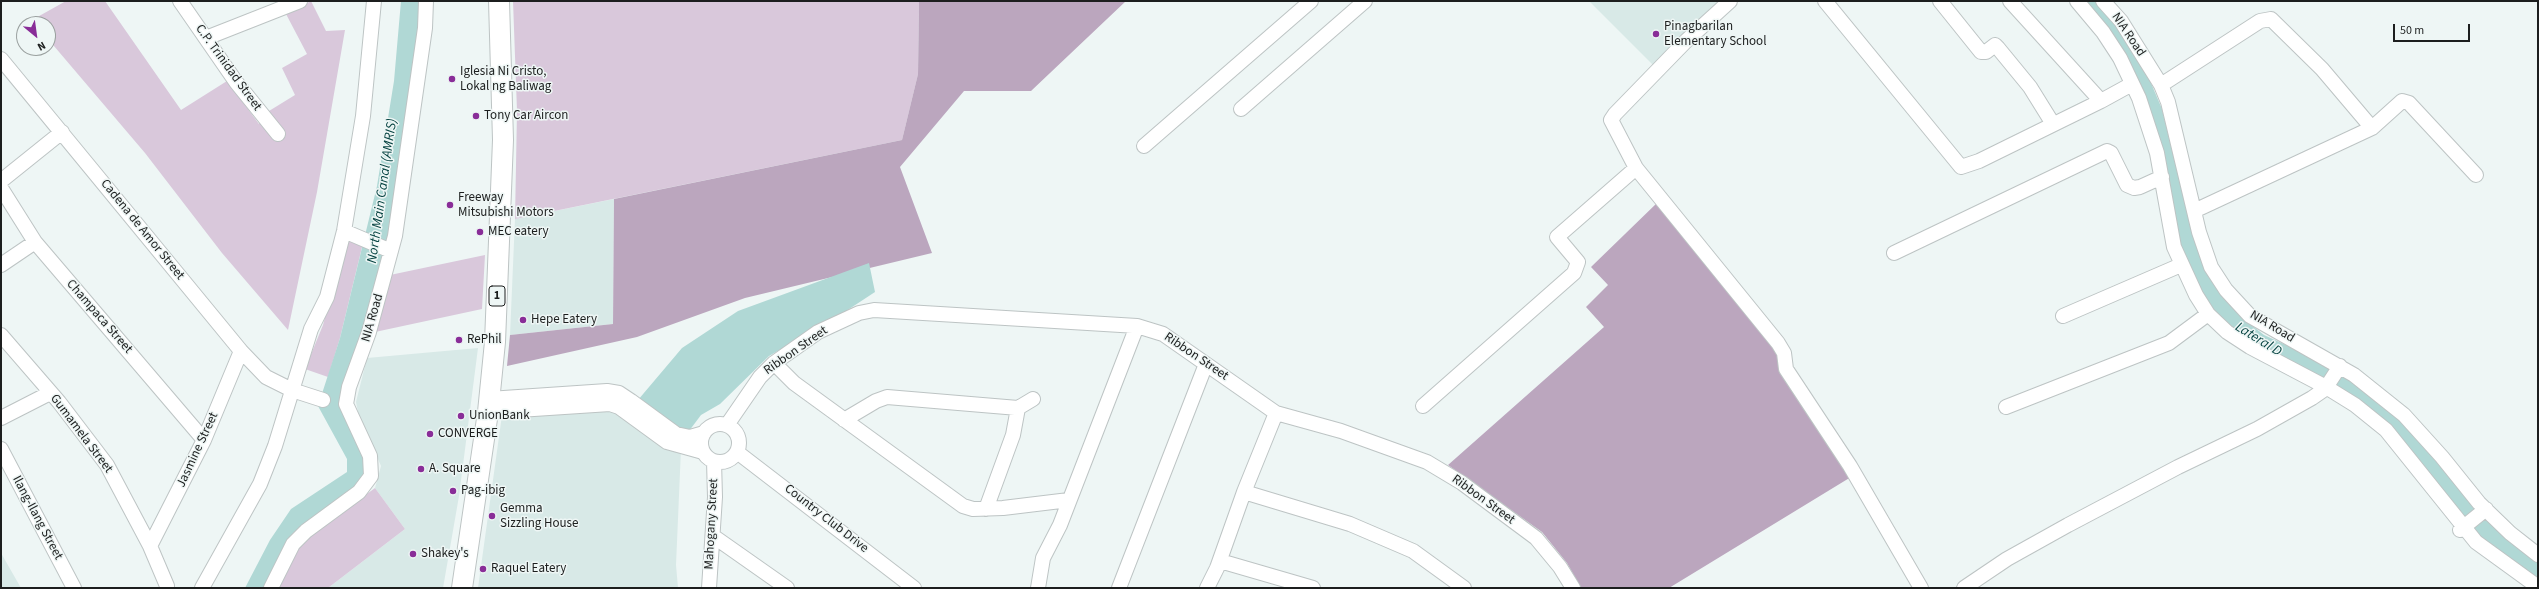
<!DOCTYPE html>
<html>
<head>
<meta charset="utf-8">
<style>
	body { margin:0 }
	#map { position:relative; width:2539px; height:589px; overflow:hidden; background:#eef6f5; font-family:"Source Sans 3",sans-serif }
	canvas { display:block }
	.frame { position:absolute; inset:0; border:2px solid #1c1e1e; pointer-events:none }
	.north { position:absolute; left:16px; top:16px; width:40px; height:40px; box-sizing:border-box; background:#eef6f5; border:1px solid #9aa09f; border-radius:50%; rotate:151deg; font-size:11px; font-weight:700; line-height:16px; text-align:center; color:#1c1e1e }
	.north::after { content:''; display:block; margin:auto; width:14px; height:18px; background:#892d98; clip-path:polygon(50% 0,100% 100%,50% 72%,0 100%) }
	.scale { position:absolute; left:2393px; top:24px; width:77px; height:18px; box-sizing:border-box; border:2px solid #1c1e1e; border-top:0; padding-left:5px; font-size:12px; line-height:14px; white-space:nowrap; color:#1c1e1e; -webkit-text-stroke:3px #eef6f5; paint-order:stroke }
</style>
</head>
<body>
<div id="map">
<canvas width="2539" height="589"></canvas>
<div class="frame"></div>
<div class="north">N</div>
<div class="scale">50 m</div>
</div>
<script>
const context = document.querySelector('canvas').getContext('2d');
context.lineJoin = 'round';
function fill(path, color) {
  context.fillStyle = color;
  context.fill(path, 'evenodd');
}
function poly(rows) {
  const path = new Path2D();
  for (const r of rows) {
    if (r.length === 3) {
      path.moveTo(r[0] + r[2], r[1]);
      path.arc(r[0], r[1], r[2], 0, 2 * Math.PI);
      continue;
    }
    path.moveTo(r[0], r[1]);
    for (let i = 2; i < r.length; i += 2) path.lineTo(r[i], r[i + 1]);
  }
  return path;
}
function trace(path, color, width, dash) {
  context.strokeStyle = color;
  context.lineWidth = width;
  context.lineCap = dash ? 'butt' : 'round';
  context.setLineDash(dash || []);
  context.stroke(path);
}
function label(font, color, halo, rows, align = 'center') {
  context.font = font + ' "Source Sans 3",sans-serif';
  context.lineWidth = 3;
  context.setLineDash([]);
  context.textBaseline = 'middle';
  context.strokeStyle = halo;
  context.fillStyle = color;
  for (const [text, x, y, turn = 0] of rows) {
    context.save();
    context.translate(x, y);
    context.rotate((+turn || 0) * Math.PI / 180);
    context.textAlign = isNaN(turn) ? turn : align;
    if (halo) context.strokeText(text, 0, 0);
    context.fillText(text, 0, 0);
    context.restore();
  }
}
fill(poly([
	[1589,1,1724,1,1655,67],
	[614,199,613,324,510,335,515,219],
	[478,348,459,496,443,588,328,588,405,529,375,488,381,466,358,412,356,402,367,358],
	[608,410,617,411,681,449,676,565,678,588,478,588,502,415],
	[1,553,21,588,1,588]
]), '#d8e9e7');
fill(poly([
	[66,1,105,1,181,110,227,81,259,124,269,111,295,95,282,68,307,54,286,14,311,1,326,31,345,30,317,192,288,330,222,253,145,153,48,39,48,24,35,24,32,20],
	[513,1,919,1,918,74,902,140,515,219,517,111],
	[346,237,363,243,340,338,328,377,305,369,323,325],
	[485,255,482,309,375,332,390,275],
	[375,488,405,529,328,588,275,588,298,545]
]), '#d9c8db');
fill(poly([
	[919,1,1126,1,1031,91,964,91,900,167,932,253,745,298,637,337,507,366,510,335,613,324,614,199,902,140,918,74],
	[1659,201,1762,325,1851,477,1669,588,1581,588,1567,563,1542,532,1448,465,1604,327,1586,307,1608,285,1591,267]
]), '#bba6be');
fill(poly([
	[401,1,420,1,419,20,402,145,387,239,369,312,345,380,367,469,364,480,293,533,263,588,245,588,270,540,291,509,347,472,347,459,318,406,340,338,377,186,394,81],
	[2084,1,2096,1,2117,27,2151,83,2162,109,2186,208,2205,271,2222,295,2245,320,2264,335,2330,365,2401,417,2538,561,2538,582,2473,533,2388,427,2265,352,2213,313,2199,293,2176,235,2152,121],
	[869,263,875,292,840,315,769,356,720,404,701,415,686,435,638,400,682,348,738,311]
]), '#b0d8d5');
const minor = poly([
	[180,1,236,82,278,134],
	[1730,1,1686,41,1615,114,1611,120,1636,168,1778,343,1784,353,1786,369,1850,466,1921,588],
	[1825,1,1961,167,1979,161,2101,101],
	[1940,1,1981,52,1986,52,1995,45,1998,48,2030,87,2053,124],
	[2010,1,2101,101,2132,84],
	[2077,1,2103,32,2120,58,2139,98,2157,153,2174,247,2196,295,2208,314,2227,332,2250,347,2326,387,2355,405,2386,430,2476,542,2538,587],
	[2103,1,2121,21,2161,85,2168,102,2199,232,2211,267,2226,290,2250,316,2354,375,2404,415,2442,457,2479,503,2510,533,2538,555],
	[206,38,300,1],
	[1,59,241,351,266,377,292,390,323,400],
	[2161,85,2260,21,2271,19,2322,69,2372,128],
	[1241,109,1365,1],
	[1144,146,1311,1],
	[1,181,62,132],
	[1,188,35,242,204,440],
	[2194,211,2372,128,2402,101,2409,103,2476,175],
	[344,231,391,251],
	[1894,253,2107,151,2111,153,2127,185,2134,188,2140,187,2162,177],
	[1,265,35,242],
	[2063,316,2181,265],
	[1,335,59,402,107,465,150,546,167,586],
	[774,363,794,383,963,506,973,509,1003,508,1069,500],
	[489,399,607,391,619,393,631,401,676,434,690,437,704,433],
	[1423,406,1574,273,1578,262,1557,237,1636,168],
	[2006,407,2169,343,2208,314],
	[1018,408,1033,399],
	[488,412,610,404,619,407,667,442,703,452],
	[1,418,50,393],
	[844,420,876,401,887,397,1018,408,1013,435,986,509],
	[720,443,19],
	[727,425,760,377,774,363,818,332,859,313,874,310,1137,326,1163,334,1276,413,1341,431,1427,462,1462,483,1536,538,1560,567,1573,588],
	[1,449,74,588],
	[737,452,914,588],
	[1244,492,1350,524,1413,551,1464,588],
	[2460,530,2486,509],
	[713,536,787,588],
	[150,546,204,440,241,351],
	[1220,561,1313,588],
	[202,588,260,484,275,446,311,329,327,297,344,231,363,116,374,1],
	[271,588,293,544,306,531,359,492,371,476,370,456,346,404,349,387,369,332,395,236,425,28,426,1],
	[709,588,715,497,714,461],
	[1038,588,1043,558,1060,525,1137,326],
	[1119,588,1206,364],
	[1207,588,1217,568,1244,492,1276,413],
	[1964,588,2007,559,2068,525,2178,467,2257,429,2312,398,2325,389,2340,366]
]);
const highway = poly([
	[462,588,488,412,495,342,503,140,499,1]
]);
trace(minor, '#bdc4c4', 16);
trace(highway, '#bdc4c4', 22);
trace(minor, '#fff', 14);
trace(highway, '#fff', 20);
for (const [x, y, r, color] of [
	[1656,34,4,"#892d98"],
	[452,79,4,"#892d98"],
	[476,116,4,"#892d98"],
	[450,205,4,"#892d98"],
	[480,232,4,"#892d98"],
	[523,320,4,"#892d98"],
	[459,340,4,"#892d98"],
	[461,416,4,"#892d98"],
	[430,434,4,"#892d98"],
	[421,469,4,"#892d98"],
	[453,491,4,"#892d98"],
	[492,516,4,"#892d98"],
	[413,554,4,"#892d98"],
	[483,569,4,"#892d98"]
]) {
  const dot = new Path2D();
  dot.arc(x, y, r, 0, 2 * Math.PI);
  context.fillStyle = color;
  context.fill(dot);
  trace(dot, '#eef6f5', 1.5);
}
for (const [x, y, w] of [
	[497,296,16]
]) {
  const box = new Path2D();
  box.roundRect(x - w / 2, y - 10, w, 20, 3);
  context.fillStyle = '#eef6f5';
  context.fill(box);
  trace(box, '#1c1e1e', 1);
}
label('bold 12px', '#1c1e1e', null, [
	["1",497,296]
]);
label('13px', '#1c1e1e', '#eef6f5', [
	["Pinagbarilan",1664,27],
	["Elementary School",1664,42],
	["Iglesia Ni Cristo,",460,72],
	["Lokal ng Baliwag",460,87],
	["Tony Car Aircon",484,116],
	["Freeway",458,198],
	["Mitsubishi Motors",458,213],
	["MEC eatery",488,232],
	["Hepe Eatery",531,320],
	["RePhil",467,340],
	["UnionBank",469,416],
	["CONVERGE",438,434],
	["A. Square",429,469],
	["Pag-ibig",461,491],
	["Gemma",500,509],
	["Sizzling House",500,524],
	["Shakey's",421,554],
	["Raquel Eatery",491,569]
], 'left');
label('13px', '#1c1e1e', '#eef6f5', [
	["NIA Road",2128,35,56],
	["C.P. Trinidad Street",228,68,54],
	["Cadena de Amor Street",142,230,51],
	["Champaca Street",99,317,49],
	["NIA Road",373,318,-74],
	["NIA Road",2272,327,31],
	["Ribbon Street",796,351,-35],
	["Ribbon Street",1196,357,34],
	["Gumamela Street",81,434,53],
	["Jasmine Street",198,450,-65],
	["Ribbon Street",1483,500,36],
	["Ilang-Ilang Street",37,518,62],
	["Country Club Drive",826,519,38],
	["Mahogany Street",712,524,-87]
]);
label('italic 14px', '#074442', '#eef6f5', [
	["North Main Canal (AMRIS)",383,191,-82],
	["Lateral D",2258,340,32]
]);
</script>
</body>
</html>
